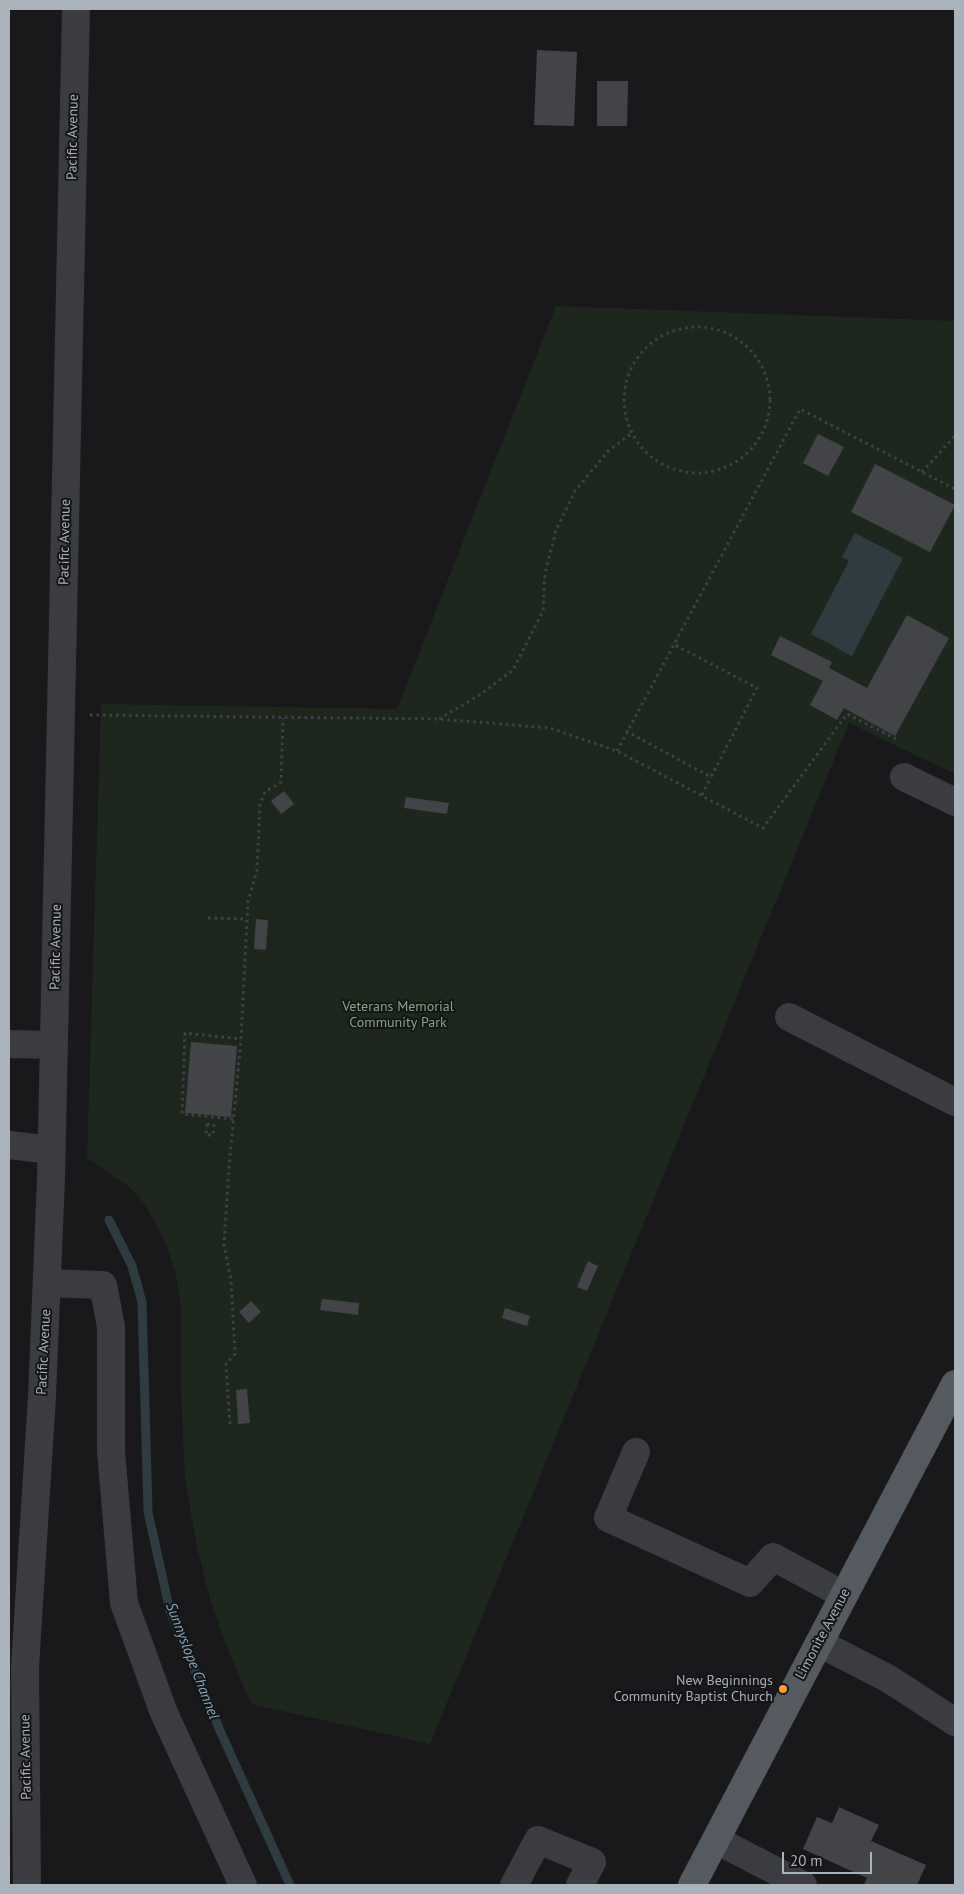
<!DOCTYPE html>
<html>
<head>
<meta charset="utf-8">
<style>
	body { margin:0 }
	#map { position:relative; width:964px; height:1894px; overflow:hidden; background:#19191b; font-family:"PT Sans",sans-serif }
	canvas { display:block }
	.frame { position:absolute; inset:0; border:10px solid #aab2bc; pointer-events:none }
	.scale { position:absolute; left:782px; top:1852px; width:90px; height:22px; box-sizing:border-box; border:2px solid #aab2bc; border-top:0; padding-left:6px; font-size:15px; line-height:18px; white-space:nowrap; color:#aab2bc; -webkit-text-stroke:4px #141416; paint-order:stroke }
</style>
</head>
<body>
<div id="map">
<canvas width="964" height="1894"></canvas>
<div class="frame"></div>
<div class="scale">20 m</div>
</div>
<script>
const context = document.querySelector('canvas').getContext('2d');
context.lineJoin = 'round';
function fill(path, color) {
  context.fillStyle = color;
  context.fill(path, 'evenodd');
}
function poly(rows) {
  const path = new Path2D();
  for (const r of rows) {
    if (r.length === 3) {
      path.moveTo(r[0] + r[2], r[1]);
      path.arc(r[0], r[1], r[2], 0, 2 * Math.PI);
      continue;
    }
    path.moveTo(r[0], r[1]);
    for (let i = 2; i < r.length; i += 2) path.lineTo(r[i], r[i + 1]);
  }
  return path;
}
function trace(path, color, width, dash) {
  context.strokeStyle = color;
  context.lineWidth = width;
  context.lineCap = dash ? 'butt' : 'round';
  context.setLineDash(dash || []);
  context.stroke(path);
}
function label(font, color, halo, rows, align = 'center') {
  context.font = font + ' "PT Sans",sans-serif';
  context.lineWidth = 4;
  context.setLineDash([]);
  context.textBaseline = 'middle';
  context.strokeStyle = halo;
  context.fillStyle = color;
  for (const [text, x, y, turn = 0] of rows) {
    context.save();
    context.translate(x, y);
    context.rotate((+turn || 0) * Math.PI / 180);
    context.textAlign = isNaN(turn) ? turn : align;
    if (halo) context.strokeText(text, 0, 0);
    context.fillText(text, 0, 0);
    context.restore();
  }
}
fill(poly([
	[556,306,955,321,955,774,849,723,430,1744,251,1704,229,1652,211,1602,197,1547,185,1479,181,1386,181,1306,175,1271,164,1239,144,1203,128,1186,87,1158,101,704,397,709]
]), '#1e271e');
fill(poly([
	[855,533,903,558,852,656,811,634,849,561,842,557]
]), '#2e3b41');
trace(poly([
	[109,1220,132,1266,142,1302,148,1512,170,1611,221,1733,290,1885]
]), '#2e3b41', 9);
fill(poly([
	[537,50,577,52,574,126,534,125],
	[597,81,628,81,627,126,597,126],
	[818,434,844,447,828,476,803,463],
	[875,464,955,505,930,552,851,512],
	[907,615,949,638,895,736,844,708,837,720,810,705,823,681,771,655,780,636,832,662,829,668,867,688],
	[284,791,294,804,281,814,271,801],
	[406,797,449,803,447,814,404,808],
	[256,919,268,920,266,950,254,949],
	[191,1042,237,1046,231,1117,185,1113],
	[588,1261,598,1266,587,1291,577,1287],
	[322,1299,359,1303,358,1315,320,1310],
	[251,1301,261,1312,249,1323,239,1312],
	[505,1308,530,1316,527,1326,502,1318],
	[247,1389,250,1423,238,1424,236,1390],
	[839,1807,879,1825,871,1841,926,1865,917,1885,864,1885,867,1878,803,1849,817,1817,832,1823]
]), '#434448');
trace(poly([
	[697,400,73],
	[922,472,955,436],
	[90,715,439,719,550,728,617,751,763,828,847,714,898,740],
	[439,719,481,694,513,670,543,611,545,574,556,530,575,491,608,451,631,434],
	[626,731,711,777,757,688,675,645],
	[617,751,800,409,955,489],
	[702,795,711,777],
	[208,918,247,919],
	[233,1119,182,1114,185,1033,241,1039],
	[207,1124,214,1125,213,1135,206,1135,207,1124],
	[230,1424,226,1364,235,1354,231,1280,224,1245,229,1167,241,1039,248,902,257,870,260,804,265,792,281,782,283,718]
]), '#3f4348', 3, [2.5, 4]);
trace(poly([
	[904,777,955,802],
	[789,1017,955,1102],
	[9,1044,54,1045],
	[9,1145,51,1150],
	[47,1283,103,1285,111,1327,111,1451,124,1603,164,1713,243,1885],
	[636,1452,608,1518,750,1583,773,1557,844,1595],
	[819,1643,889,1679,955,1722],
	[716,1840,803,1885],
	[27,1885,25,1667,42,1396,51,1179,76,9],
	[514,1885,538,1840,592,1862,580,1885]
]), '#3a3c41', 28);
trace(poly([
	[692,1885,955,1384]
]), '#555960', 28);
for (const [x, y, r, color] of [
	[783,1689,5,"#ff9d2e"]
]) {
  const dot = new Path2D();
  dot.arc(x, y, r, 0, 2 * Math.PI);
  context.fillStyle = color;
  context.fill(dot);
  trace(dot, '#141416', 2);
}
label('14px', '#aab2bc', '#141416', [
	["Pacific Avenue",73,137,-89],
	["Pacific Avenue",65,542,-89],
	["Pacific Avenue",56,947,-89],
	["Pacific Avenue",44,1352,-87],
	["Limonite Avenue",823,1634,-62],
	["Pacific Avenue",26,1757,-91]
]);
label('14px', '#83a880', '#141416', [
	["Veterans Memorial",398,1007],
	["Community Park",398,1023]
]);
label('14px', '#aab2bc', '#141416', [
	["New Beginnings",773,1681],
	["Community Baptist Church",773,1697]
], 'right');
label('italic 15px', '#80a5b9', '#141416', [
	["Sunnyslope Channel",192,1661,69]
]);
</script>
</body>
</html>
